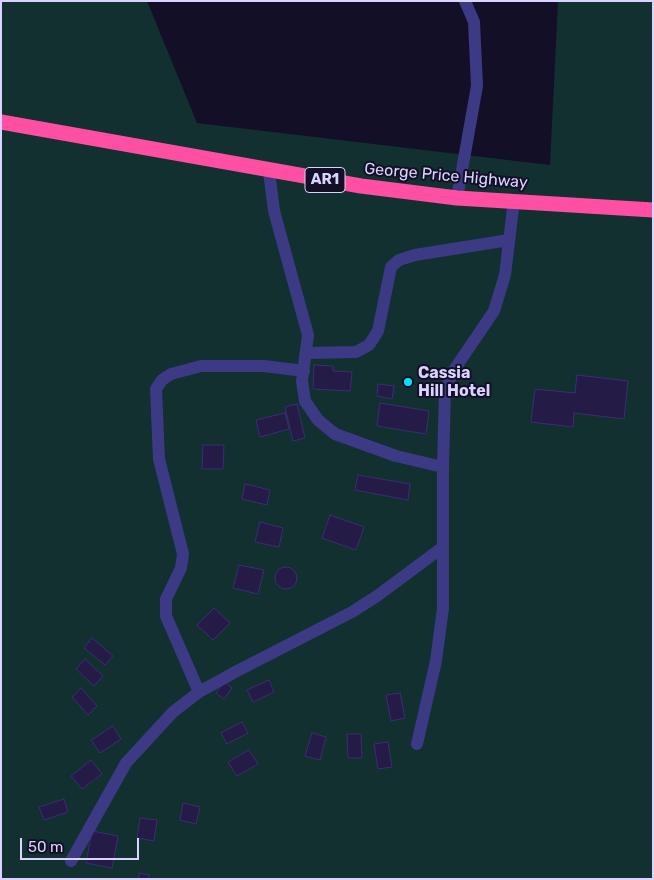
<!DOCTYPE html>
<html>
<head>
<meta charset="utf-8">
<style>
	body { margin:0 }
	#map { position:relative; width:654px; height:880px; overflow:hidden; background:#130f26; font-family:Rubik,sans-serif }
	canvas { display:block }
	.frame { position:absolute; inset:0; border:2px solid #d9d4ff; pointer-events:none }
	.scale { position:absolute; left:20px; top:838px; width:119px; height:22px; box-sizing:border-box; border:2px solid #d9d4ff; border-top:0; padding-left:6px; font-size:15px; line-height:18px; white-space:nowrap; color:#d9d4ff; -webkit-text-stroke:4px #130f26; paint-order:stroke }
</style>
</head>
<body>
<div id="map">
<canvas width="654" height="880"></canvas>
<div class="frame"></div>
<div class="scale">50 m</div>
</div>
<script>
const context = document.querySelector('canvas').getContext('2d');
context.lineJoin = 'round';
function fill(path, color) {
  context.fillStyle = color;
  context.fill(path, 'evenodd');
}
function poly(rows) {
  const path = new Path2D();
  for (const r of rows) {
    if (r.length === 3) {
      path.moveTo(r[0] + r[2], r[1]);
      path.arc(r[0], r[1], r[2], 0, 2 * Math.PI);
      continue;
    }
    path.moveTo(r[0], r[1]);
    for (let i = 2; i < r.length; i += 2) path.lineTo(r[i], r[i + 1]);
  }
  return path;
}
function trace(path, color, width, dash) {
  context.strokeStyle = color;
  context.lineWidth = width;
  context.lineCap = dash ? 'butt' : 'round';
  context.setLineDash(dash || []);
  context.stroke(path);
}
function label(font, color, halo, rows, align = 'center') {
  context.font = font + ' Rubik,sans-serif';
  context.lineWidth = 4;
  context.setLineDash([]);
  context.textBaseline = 'middle';
  context.strokeStyle = halo;
  context.fillStyle = color;
  for (const [text, x, y, turn = 0] of rows) {
    context.save();
    context.translate(x, y);
    context.rotate((+turn || 0) * Math.PI / 180);
    context.textAlign = isNaN(turn) ? turn : align;
    if (halo) context.strokeText(text, 0, 0);
    context.fillText(text, 0, 0);
    context.restore();
  }
}
fill(poly([
	[1,1,147,1,197,123,550,165,558,1,653,1,653,879,1,879]
]), '#12302f');
const building = poly([
	[314,365,333,366,333,371,352,372,350,391,313,389,314,365],
	[577,375,628,381,624,419,574,413,573,427,531,422,535,389,575,393,577,375],
	[378,384,394,386,392,399,377,396,378,384],
	[380,403,429,411,426,434,377,426,380,403],
	[297,404,305,438,293,441,285,407,297,404],
	[285,413,289,429,260,437,256,420,285,413],
	[203,445,224,445,223,469,202,469,203,445],
	[358,475,410,484,408,500,355,490,358,475],
	[245,484,270,490,267,505,242,499,245,484],
	[330,515,364,527,356,550,322,538,330,515],
	[260,522,283,528,279,547,255,542,260,522],
	[239,565,264,570,258,594,233,588,239,565],
	[286,578,11],
	[214,608,230,623,213,640,197,625,214,608],
	[92,638,113,656,105,665,84,648,92,638],
	[85,659,103,676,94,686,76,669,85,659],
	[269,680,274,692,253,702,247,690,269,680],
	[224,682,232,688,224,699,216,693,224,682],
	[81,688,97,706,88,715,72,697,81,688],
	[400,693,405,718,391,721,386,695,400,693],
	[242,722,248,733,227,744,221,733,242,722],
	[113,726,121,739,100,753,91,740,113,726],
	[312,733,326,737,320,760,305,756,312,733],
	[347,734,361,734,362,758,348,758,347,734],
	[388,742,392,767,378,769,374,744,388,742],
	[249,750,258,764,237,776,228,762,249,750],
	[91,760,102,774,82,789,71,776,91,760],
	[64,799,68,812,44,820,39,807,64,799],
	[183,803,200,807,196,824,180,820,183,803],
	[140,818,157,820,154,841,137,838,140,818],
	[92,831,118,836,112,868,86,863,92,831],
	[139,873,149,875,149,879,139,879,139,873]
]);
fill(building, '#241b47');
trace(building, '#3b2d73', 1);
trace(poly([
	[269,171,274,211,308,335,302,381,305,401,318,420,335,434,396,456,443,467],
	[457,198,477,86,474,22,465,1],
	[307,353,356,352,369,345,378,331,391,267,399,260,415,255,509,240],
	[199,692,166,616,166,599,181,568,183,554,159,459,156,389,162,380,171,374,201,366,264,366,304,371],
	[417,744,436,661,443,608,443,467,445,390,454,370,494,311,505,275,514,200],
	[71,861,126,763,173,712,199,692,237,671,352,612,377,596,443,547]
]), '#3d3a85', 12);
trace(poly([
	[1,122,361,186,457,198,653,210]
]), '#ff4fa3', 15);
for (const [x, y, r, color] of [
	[408,382,5,"#00e5ff"]
]) {
  const dot = new Path2D();
  dot.arc(x, y, r, 0, 2 * Math.PI);
  context.fillStyle = color;
  context.fill(dot);
  trace(dot, '#130f26', 2);
}
for (const [x, y, w] of [
	[325,180,40]
]) {
  const box = new Path2D();
  box.roundRect(x - w / 2, y - 12.5, w, 25, 4);
  context.fillStyle = '#130f26';
  context.fill(box);
  trace(box, '#d9d4ff', 1);
}
label('bold 15px', '#d9d4ff', null, [
	["AR1",325,180]
]);
label('16px', '#d9d4ff', '#130f26', [
	["George Price Highway",446,176,5]
]);
label('bold 16px', '#d9d4ff', '#130f26', [
	["Cassia",418,373],
	["Hill Hotel",418,391]
], 'left');
</script>
</body>
</html>
